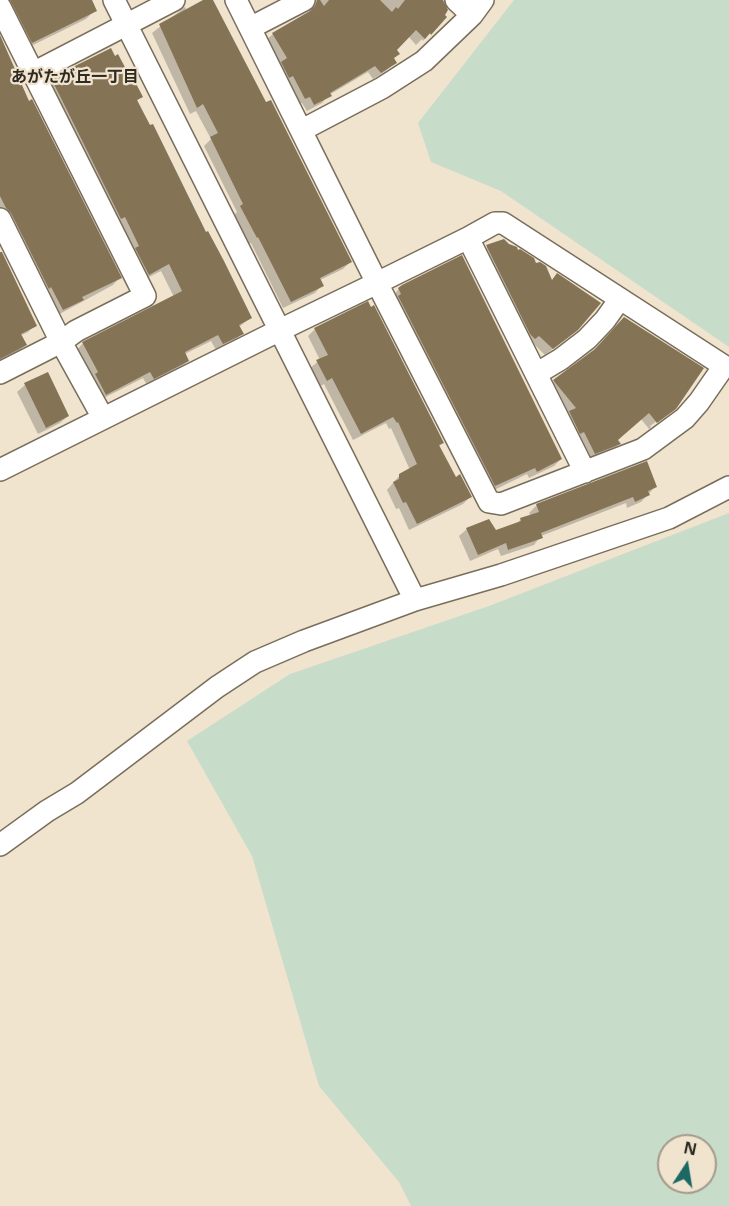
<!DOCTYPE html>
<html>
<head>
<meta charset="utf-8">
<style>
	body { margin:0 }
	#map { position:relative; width:729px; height:1206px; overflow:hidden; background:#f0e4cf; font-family:"Noto Sans",sans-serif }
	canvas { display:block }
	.north { position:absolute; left:657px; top:1134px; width:60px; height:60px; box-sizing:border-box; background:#f0e4cf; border:2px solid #a39a8a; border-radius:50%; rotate:12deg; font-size:16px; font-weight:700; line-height:24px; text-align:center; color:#2f2b23 }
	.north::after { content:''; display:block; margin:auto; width:21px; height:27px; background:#1b6865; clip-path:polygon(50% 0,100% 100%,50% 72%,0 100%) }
</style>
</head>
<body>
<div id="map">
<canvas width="729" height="1206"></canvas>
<div class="north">N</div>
</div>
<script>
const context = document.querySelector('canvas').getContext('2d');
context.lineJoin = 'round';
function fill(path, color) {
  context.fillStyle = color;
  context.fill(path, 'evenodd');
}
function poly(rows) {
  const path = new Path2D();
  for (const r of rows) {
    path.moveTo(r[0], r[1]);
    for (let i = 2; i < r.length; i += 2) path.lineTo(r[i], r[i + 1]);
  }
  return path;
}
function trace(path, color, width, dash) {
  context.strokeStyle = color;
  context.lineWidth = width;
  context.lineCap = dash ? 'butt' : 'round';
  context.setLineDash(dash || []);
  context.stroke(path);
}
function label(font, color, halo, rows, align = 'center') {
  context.font = font + ' "Noto Sans","Noto Sans JP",sans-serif';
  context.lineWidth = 4.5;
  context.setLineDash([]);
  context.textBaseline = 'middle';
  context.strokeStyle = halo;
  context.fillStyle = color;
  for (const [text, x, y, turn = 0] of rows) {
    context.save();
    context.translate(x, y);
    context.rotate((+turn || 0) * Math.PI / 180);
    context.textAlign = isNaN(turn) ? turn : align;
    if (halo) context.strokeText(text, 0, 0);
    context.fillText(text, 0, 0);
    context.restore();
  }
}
fill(poly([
	[514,0,729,0,729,347,501,191,431,162,418,123],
	[729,513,729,1206,411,1206,399,1182,319,1086,252,856,187,741,290,674,489,606],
	[669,1146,705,1146,705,1182,669,1182]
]), '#c7dcc9');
fill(poly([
	[0,0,87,0,93,12,86,19,25,49],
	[307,0,442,0,443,15,445,17,423,41,422,39,416,45,408,36,395,50,392,59,395,63,383,73,373,79,368,72,329,95,322,103,307,111,302,103,298,105,265,41,273,34,307,15,310,10],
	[185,7,350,262,343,269,320,280,322,285,315,293,283,308,251,243,249,244,234,215,237,212,204,146,211,139,196,111,190,114,152,33],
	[0,39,28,103,120,277,113,285,56,316,0,217],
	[52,79,141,96,136,102,250,318,239,327,242,333,235,341,216,350,211,341,185,354,188,361,180,368,147,385,143,378,98,401,76,351,83,343,174,297,161,271,141,281,45,87],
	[503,240,551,282,570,336,545,355,531,341,480,253,487,247],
	[0,252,35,325,28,332,20,336,25,345,18,352,0,361],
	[399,289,561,459,554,466,529,478,527,474,488,493,392,297],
	[315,329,443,443,438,447,455,479,470,497,463,504,409,530,399,508,396,509,387,490,400,475,410,470,391,428,389,429,386,423,353,440,324,384,319,387,310,368,320,360,308,336],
	[554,381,672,410,650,426,651,427,649,429,641,419,617,440,619,444,611,451,587,460,547,388],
	[25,385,68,416,60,423,38,434,17,392],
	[655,487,641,502,627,508,626,503,541,536,534,545,501,556,498,549,470,561,459,536,467,529,496,531,516,525,521,519,531,516,529,513,537,505]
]), '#0003');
fill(poly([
	[10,0,92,0,97,11,32,43],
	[203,0,213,0,266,102,271,100,352,262,320,278,324,286,291,302,258,237,257,238,240,206,243,204,210,137,218,133,203,104,197,108,159,24],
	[317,0,320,0,324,6,329,0,380,0,392,12,396,7,398,9,405,0,443,0,448,10,445,15,447,17,431,35,430,33,425,39,416,30,397,50,400,54,394,58,397,63,392,66,381,73,375,66,330,93,332,96,314,105,310,97,305,99,293,76,289,78,281,62,287,58,272,33,310,11,315,6],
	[0,35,29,101,32,99,122,278,82,297,84,300,63,310,51,287,49,289,11,213,6,208,0,196],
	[111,48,115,56,118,54,127,71,129,70,143,97,137,100,150,125,153,124,206,232,208,231,224,261,252,318,239,325,244,334,223,344,218,335,185,352,189,361,154,379,150,372,106,395,95,374,98,372,82,342,182,291,169,264,149,275,135,248,139,246,125,217,121,219,51,78],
	[504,239,509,244,517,247,518,250,520,249,534,258,536,263,540,262,546,266,552,280,557,273,601,303,578,330,553,349,539,336,535,339,530,334,486,245],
	[0,252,2,252,37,326,21,334,27,345,0,359],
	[462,255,562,459,537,472,535,468,495,486,398,296,401,294,398,288,402,285],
	[368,301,371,307,374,305,444,443,439,445,456,477,460,474,472,497,417,524,406,502,403,503,393,482,399,479,399,474,417,464,398,422,397,423,393,417,361,434,332,378,327,381,316,360,328,355,314,328],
	[624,317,704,368,676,409,657,423,649,413,618,440,621,444,595,454,584,432,580,434,569,411,576,408,553,380,595,349],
	[48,372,69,416,46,428,24,383],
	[647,461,657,487,648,491,650,495,635,502,633,497,541,533,543,538,508,550,506,543,478,555,466,528,489,519,496,530,521,521,520,518,539,512,536,504]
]), '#857355');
const minor = poly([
	[114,0,415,600],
	[456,0,472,15],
	[0,7,145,296,76,331,61,342,0,373],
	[250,28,304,0],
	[33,73,174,0],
	[302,130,382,88,424,61,472,15,483,0],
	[0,219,61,342,103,418],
	[468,238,585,472],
	[536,374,561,359,587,339,605,320,620,299],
	[0,470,280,330,377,283,468,238,495,223,503,223,724,366,699,402,685,418,643,449,501,504,489,502,377,283,236,0],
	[0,845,47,811,77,793,217,687,255,662,304,641,415,600,501,575,669,518,729,487]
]);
trace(minor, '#796e5b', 24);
trace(minor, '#fff', 21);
label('bold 16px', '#2f2b23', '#f0e4cf', [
	["あがたが丘一丁目",75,77]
]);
</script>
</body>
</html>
